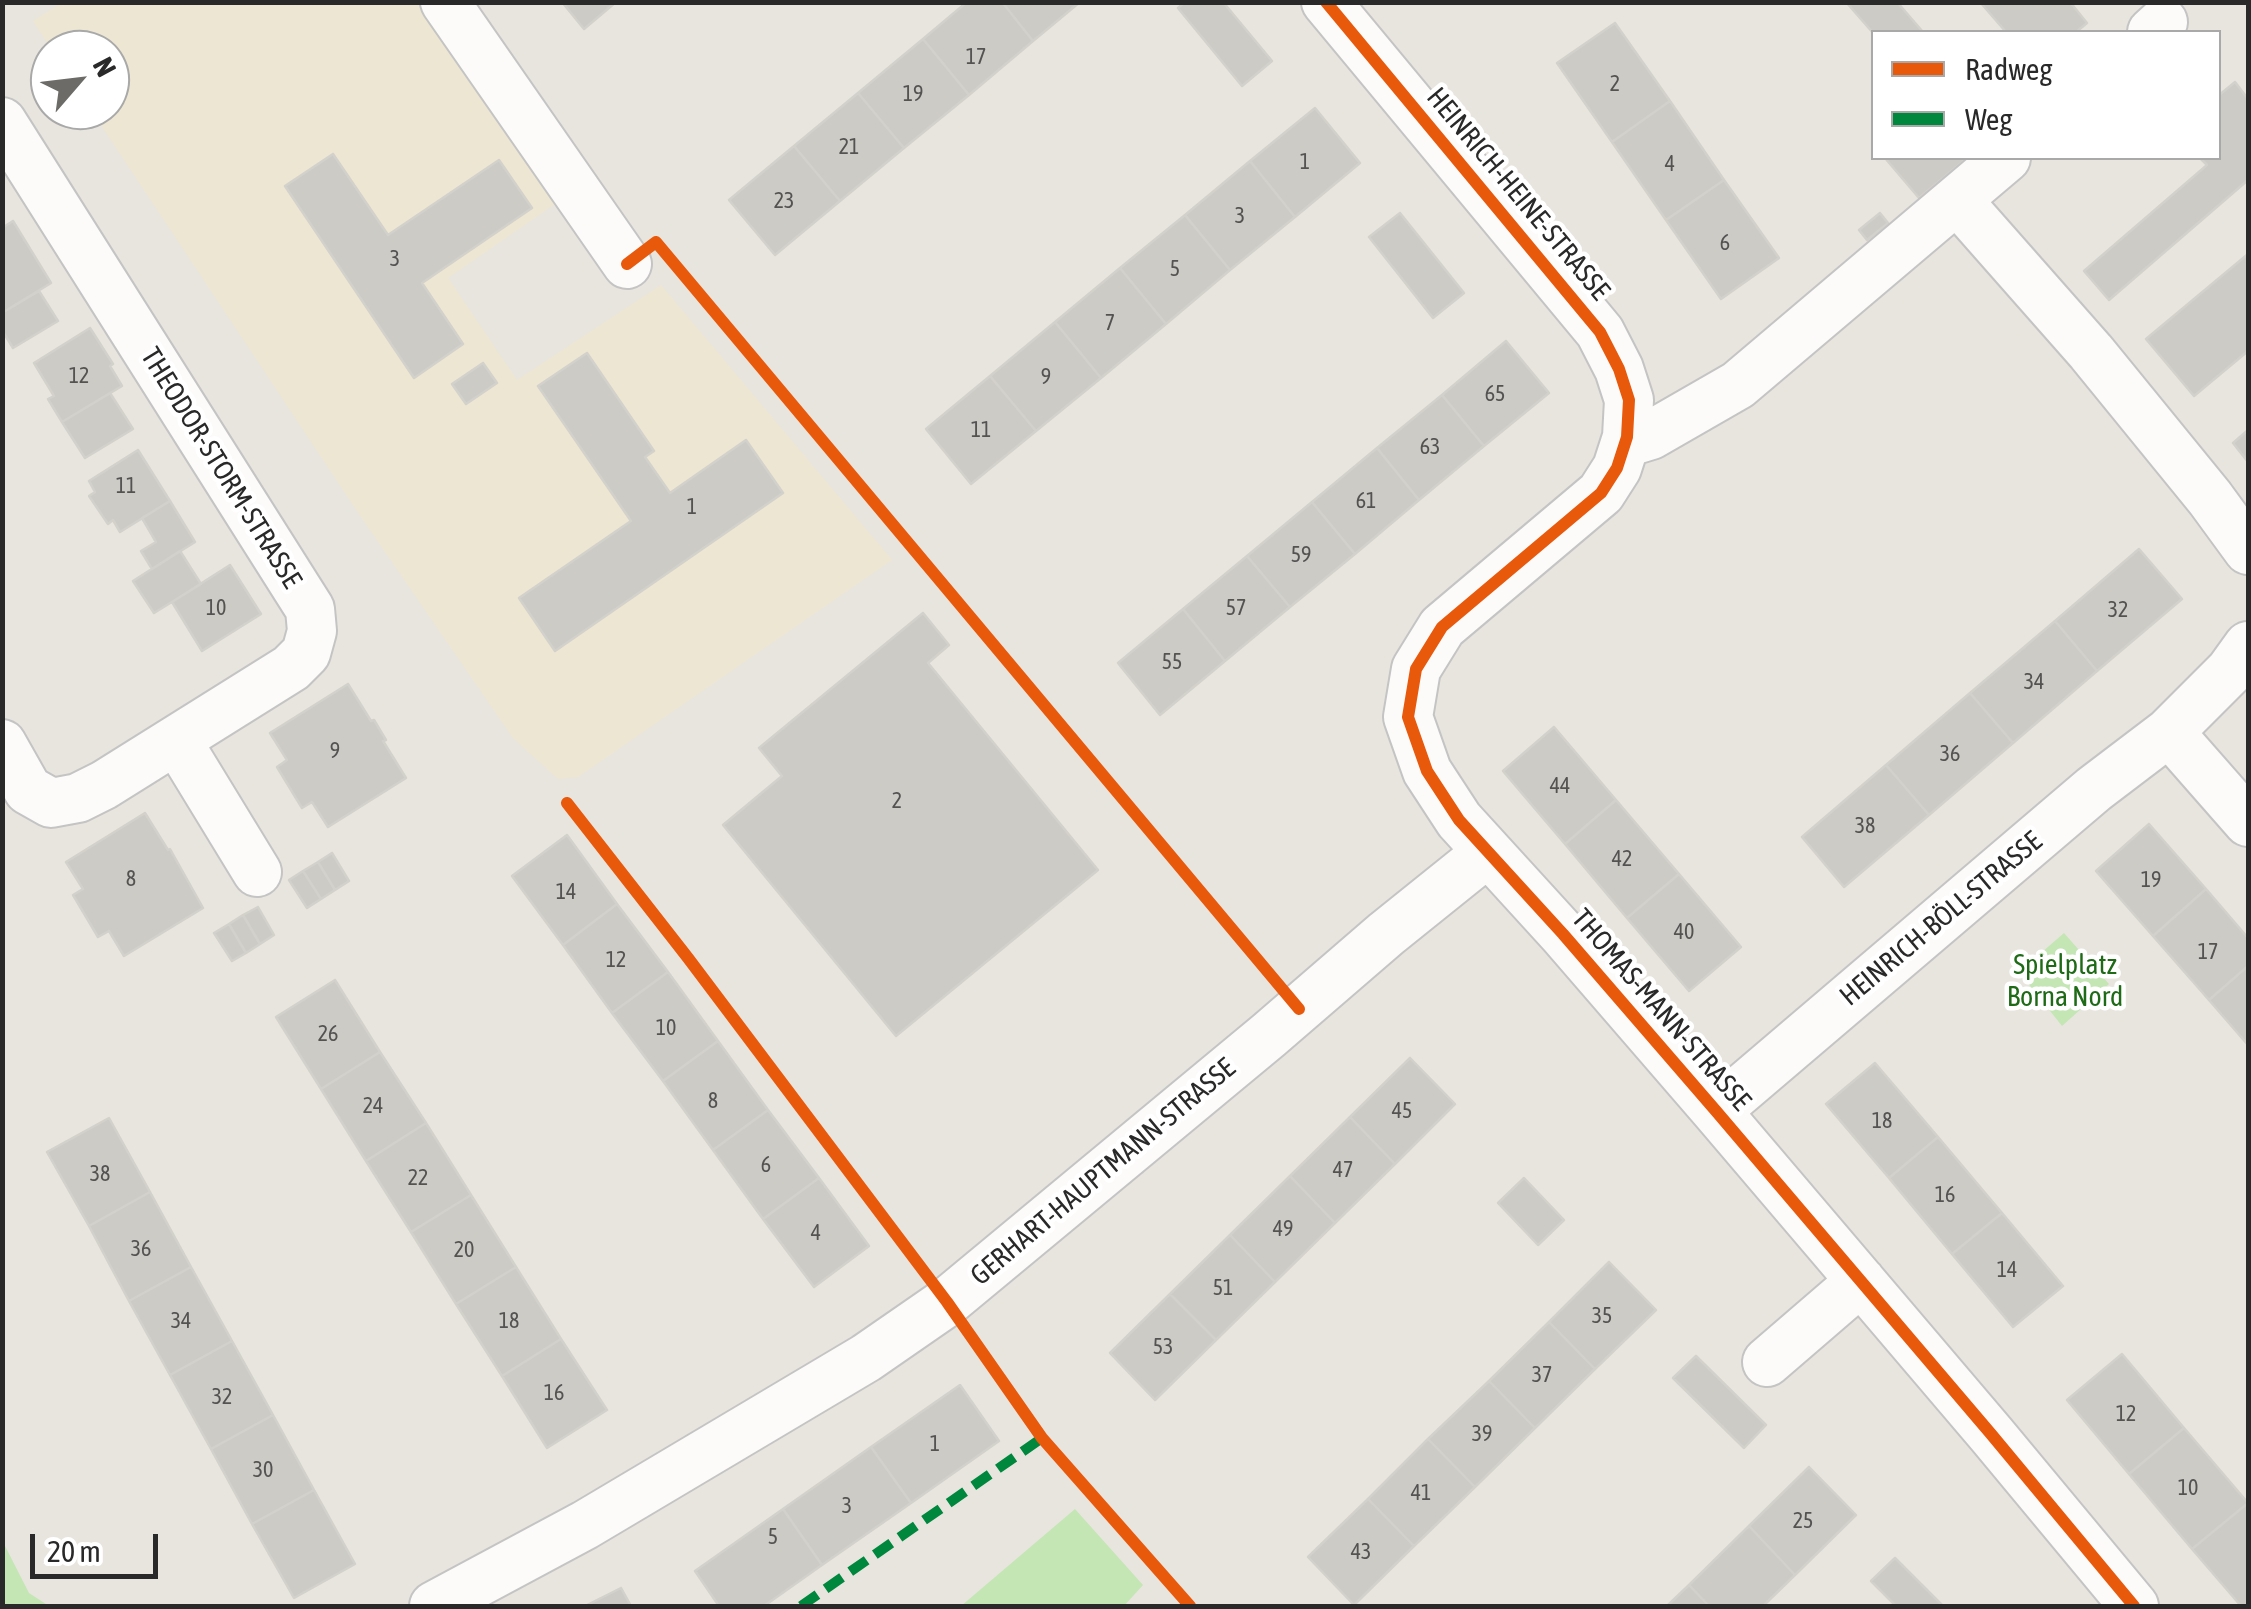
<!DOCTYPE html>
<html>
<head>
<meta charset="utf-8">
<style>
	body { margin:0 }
	#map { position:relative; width:2251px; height:1609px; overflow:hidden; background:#e8e5de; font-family:"Asap Condensed",sans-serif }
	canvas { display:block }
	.frame { position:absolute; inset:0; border:5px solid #292929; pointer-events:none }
	.legend { position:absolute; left:1871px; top:30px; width:350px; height:130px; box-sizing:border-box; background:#fff; border:2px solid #a9a9a9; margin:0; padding:12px 18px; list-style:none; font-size:30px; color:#292929 }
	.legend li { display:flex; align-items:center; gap:20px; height:50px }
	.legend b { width:50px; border:2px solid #a9a9a9 }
	.north { position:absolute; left:30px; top:30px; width:100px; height:100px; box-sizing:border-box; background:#fff; border:2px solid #a9a9a9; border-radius:50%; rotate:62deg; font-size:28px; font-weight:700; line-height:40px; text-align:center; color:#292929 }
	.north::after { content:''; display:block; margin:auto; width:35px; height:45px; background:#6c6b68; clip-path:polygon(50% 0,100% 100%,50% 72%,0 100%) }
	.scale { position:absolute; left:30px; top:1534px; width:128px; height:45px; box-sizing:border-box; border:5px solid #292929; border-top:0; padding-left:12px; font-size:30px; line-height:35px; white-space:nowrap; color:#292929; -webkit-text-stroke:8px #fff; paint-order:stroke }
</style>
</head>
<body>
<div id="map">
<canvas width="2251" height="1609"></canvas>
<div class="frame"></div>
<ul class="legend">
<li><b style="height:12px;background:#e8590c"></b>Radweg</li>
<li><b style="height:12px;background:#00873e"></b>Weg</li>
</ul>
<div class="north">N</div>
<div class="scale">20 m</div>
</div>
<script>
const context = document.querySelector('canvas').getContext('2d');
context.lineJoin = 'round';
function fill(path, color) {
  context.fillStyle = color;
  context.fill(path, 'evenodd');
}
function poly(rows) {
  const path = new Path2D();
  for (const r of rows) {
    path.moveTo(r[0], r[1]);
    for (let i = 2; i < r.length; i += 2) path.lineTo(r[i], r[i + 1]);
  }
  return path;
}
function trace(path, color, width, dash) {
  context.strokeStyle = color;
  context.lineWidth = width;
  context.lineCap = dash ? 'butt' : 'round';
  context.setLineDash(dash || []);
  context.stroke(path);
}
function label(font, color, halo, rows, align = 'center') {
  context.font = font + ' "Asap Condensed",sans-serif';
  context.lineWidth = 9;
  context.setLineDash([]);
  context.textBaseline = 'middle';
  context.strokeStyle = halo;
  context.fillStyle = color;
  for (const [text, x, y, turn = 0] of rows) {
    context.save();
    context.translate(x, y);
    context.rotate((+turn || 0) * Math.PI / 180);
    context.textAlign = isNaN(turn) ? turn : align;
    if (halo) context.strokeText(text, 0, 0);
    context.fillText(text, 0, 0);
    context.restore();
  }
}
fill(poly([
	[61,3,418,3,555,204,448,278,517,380,661,285,892,560,578,777,558,779,513,738,359,514,91,110,110,110,110,50,52,50,33,21]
]), '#ece6d2');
fill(poly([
	[2064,933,2109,984,2062,1026,2019,972],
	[1075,1509,1143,1585,1124,1606,961,1606],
	[3,1542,29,1593,49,1606,3,1606]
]), '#c4e6b5');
const building = poly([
	[562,2,616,2,584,29,562,2],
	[967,2,1002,2,1033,41,969,95,923,39,967,2],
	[1002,2,1080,2,1033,41,1002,2],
	[1185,2,1223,2,1272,61,1242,86,1178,8,1185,2],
	[1846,2,1897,2,1923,32,1874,34,1846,2],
	[1980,2,2070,2,2087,23,2076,32,2006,32,1980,2],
	[1615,23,1670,101,1612,142,1557,63,1615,23],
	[923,39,969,95,904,148,858,93,923,39],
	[2235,82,2248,99,2248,180,2109,300,2084,271,2207,165,2200,158,2218,158,2218,96,2235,82],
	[858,93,904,148,840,201,794,146,858,93],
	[1670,101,1724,180,1666,220,1612,142,1670,101],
	[1315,108,1360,163,1295,217,1250,161,1315,108],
	[794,146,840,201,775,255,729,200,794,146],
	[333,154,388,235,499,160,532,208,422,283,463,344,414,378,285,186,333,154],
	[1885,158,1967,158,1919,198,1885,158],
	[1250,161,1295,217,1230,270,1185,215,1250,161],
	[1724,180,1779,258,1721,299,1666,220,1724,180],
	[1400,213,1464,293,1433,318,1369,237,1400,213],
	[1880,213,1888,223,1867,240,1859,230,1880,213],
	[1185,215,1230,270,1166,324,1120,268,1185,215],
	[13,221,51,283,2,313,2,228,13,221],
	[2248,254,2248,351,2194,396,2146,339,2248,254],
	[1120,268,1166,324,1101,378,1055,322,1120,268],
	[39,291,58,321,13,348,2,330,2,313,39,291],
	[1055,322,1101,378,1036,431,990,376,1055,322],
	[90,328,113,364,110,366,122,386,62,422,48,399,54,396,34,363,90,328],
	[1506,341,1549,393,1484,446,1442,395,1506,341],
	[587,353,654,451,645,457,670,493,746,440,783,493,555,651,519,598,631,521,538,386,587,353],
	[483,363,497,383,466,404,452,384,483,363],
	[990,376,1036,431,971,484,926,429,990,376],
	[110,393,133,429,85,458,62,422,110,393],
	[1442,395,1484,446,1419,500,1377,448,1442,395],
	[2248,430,2248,462,2233,443,2248,430],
	[1377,448,1419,500,1355,554,1312,502,1377,448],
	[138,450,170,501,120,532,113,520,108,524,89,496,95,492,89,481,138,450],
	[170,501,195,542,152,569,141,551,156,542,142,518,170,501],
	[1312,502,1355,554,1290,607,1247,556,1312,502],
	[2139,549,2182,599,2097,671,2055,621,2139,549],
	[180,551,201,584,154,613,133,581,180,551],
	[1247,556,1290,607,1225,661,1183,609,1247,556],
	[230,565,261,614,202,651,172,602,230,565],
	[1183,609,1225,661,1160,715,1118,663,1183,609],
	[923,613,949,645,928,663,1098,870,896,1036,723,825,782,776,759,748,923,613],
	[2055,621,2097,671,2013,743,1970,693,2055,621],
	[348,684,371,721,374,720,386,740,383,741,406,778,328,827,312,802,302,808,277,767,287,760,270,733,348,684],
	[1970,693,2013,743,1929,815,1886,765,1970,693],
	[1554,727,1616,800,1565,844,1503,771,1554,727],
	[1886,765,1929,815,1844,887,1802,837,1886,765],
	[1616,800,1679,874,1627,918,1565,844,1616,800],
	[145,813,168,850,170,849,203,908,124,956,109,931,98,937,73,895,83,889,66,862,145,813],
	[2149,824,2206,889,2153,936,2096,871,2149,824],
	[567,835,617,904,563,945,512,876,567,835],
	[332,853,349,881,335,890,318,862,332,853],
	[318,862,335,890,321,899,303,871,318,862],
	[303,871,321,899,307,908,289,880,303,871],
	[1679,874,1741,947,1689,991,1627,918,1679,874],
	[2206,889,2248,938,2248,966,2209,1000,2153,936,2206,889],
	[617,904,668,972,612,1013,563,945,617,904],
	[258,907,274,935,260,944,243,915,258,907],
	[243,915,260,944,246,953,229,924,243,915],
	[229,924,246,953,232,961,214,933,229,924],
	[2248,966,2248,1045,2209,1000,2248,966],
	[668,972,718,1041,663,1081,612,1013,668,972],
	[335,980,380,1052,321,1089,276,1017,335,980],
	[718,1041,768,1110,713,1150,663,1081,718,1041],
	[380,1052,426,1123,366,1161,321,1089,380,1052],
	[1410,1058,1455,1104,1395,1164,1350,1117,1410,1058],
	[1875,1063,1938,1137,1889,1178,1826,1104,1875,1063],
	[768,1110,819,1178,763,1219,713,1150,768,1110],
	[1350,1117,1395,1164,1335,1223,1290,1176,1350,1117],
	[109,1118,150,1192,89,1226,47,1152,109,1118],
	[426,1123,471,1195,411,1232,366,1161,426,1123],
	[1938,1137,2002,1213,1952,1254,1889,1178,1938,1137],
	[1290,1176,1335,1223,1275,1282,1230,1235,1290,1176],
	[819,1178,869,1246,814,1287,763,1219,819,1178],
	[1524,1178,1564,1220,1538,1245,1498,1203,1524,1178],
	[150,1192,191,1267,129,1301,89,1226,150,1192],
	[471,1195,516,1267,456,1304,411,1232,471,1195],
	[2002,1213,2063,1286,2013,1327,1952,1254,2002,1213],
	[1230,1235,1275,1282,1216,1340,1170,1294,1230,1235],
	[1609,1262,1656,1310,1595,1369,1549,1322,1609,1262],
	[191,1267,232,1341,170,1375,129,1301,191,1267],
	[516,1267,561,1339,502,1376,456,1304,516,1267],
	[1170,1294,1216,1340,1155,1400,1110,1353,1170,1294],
	[1549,1322,1595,1369,1535,1428,1489,1381,1549,1322],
	[561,1339,607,1410,547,1448,502,1376,561,1339],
	[232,1341,273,1415,211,1449,170,1375,232,1341],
	[2122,1354,2184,1428,2129,1474,2067,1400,2122,1354],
	[1696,1356,1766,1425,1744,1448,1673,1378,1696,1356],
	[1489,1381,1535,1428,1475,1487,1428,1439,1489,1381],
	[960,1385,999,1441,911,1503,871,1447,960,1385],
	[273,1415,314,1490,252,1524,211,1449,273,1415],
	[2184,1428,2248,1503,2192,1549,2129,1474,2184,1428],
	[1428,1439,1475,1487,1414,1546,1368,1499,1428,1439],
	[871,1447,911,1503,822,1565,783,1509,871,1447],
	[1809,1467,1856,1515,1795,1575,1749,1526,1809,1467],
	[314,1490,355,1564,294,1598,252,1524,314,1490],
	[1368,1499,1414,1546,1354,1605,1308,1557,1368,1499],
	[2248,1503,2248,1606,2241,1606,2192,1549,2248,1503],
	[783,1509,822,1565,764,1606,719,1606,695,1571,783,1509],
	[1749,1526,1795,1575,1763,1606,1709,1606,1689,1585,1749,1526],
	[1895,1558,1943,1606,1896,1606,1871,1581,1895,1558],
	[1689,1585,1709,1606,1667,1606,1689,1585],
	[621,1588,631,1606,585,1606,621,1588]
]);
fill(building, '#cdcbc6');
trace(building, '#d3d1cb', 2.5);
const minor = poly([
	[445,2,627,264],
	[1326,2,1600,332,1619,369,1629,400,1627,437,1617,468,1601,493,1442,627,1416,669,1408,717,1427,771,1459,820,1563,934,1716,1111,1991,1434,2134,1606],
	[2152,32,2163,22],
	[2,122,310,609,312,631,306,653,291,668,104,785,78,798,51,803,28,790,2,744],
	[1957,200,2091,352,2210,498,2248,550],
	[1627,437,1638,439,1651,435,1738,385,2006,158],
	[2169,732,2248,822],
	[177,741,257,872],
	[1716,1111,2094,789,2169,732,2230,671,2248,646],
	[1767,1362,1861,1281],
	[434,1606,585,1525,866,1358,947,1302,1269,1035,1386,934,1488,852]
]);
trace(minor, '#c5c4c4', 52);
trace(minor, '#fcfbfa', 48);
trace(poly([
	[801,1606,1042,1438]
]), '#00873e', 10, [20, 10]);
trace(poly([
	[1326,2,1600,332,1619,369,1629,400,1627,437,1617,468,1601,493,1442,627,1416,669,1408,717,1427,771,1459,820,1563,934,1716,1111,1991,1434,2134,1606],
	[627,264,656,242,1299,1009],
	[567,803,688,958,947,1302,1042,1438,1190,1606]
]), '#e8590c', 12);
label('22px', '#545352', null, [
	["17",976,57],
	["2",1615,84],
	["19",913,94],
	["21",849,147],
	["1",1305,162],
	["4",1670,164],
	["23",784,201],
	["3",1240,216],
	["6",1725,243],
	["3",395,259],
	["5",1175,269],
	["7",1110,323],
	["12",79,376],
	["9",1046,377],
	["65",1495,394],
	["11",981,430],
	["63",1430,447],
	["11",126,486],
	["61",1366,501],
	["1",692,507],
	["59",1301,555],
	["10",216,608],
	["57",1236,608],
	["32",2118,610],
	["55",1172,662],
	["34",2034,682],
	["9",335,751],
	["36",1950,754],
	["44",1560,786],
	["2",897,801],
	["38",1865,826],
	["42",1622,859],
	["8",131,879],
	["19",2151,880],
	["14",566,892],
	["40",1684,932],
	["17",2208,952],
	["12",616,960],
	["10",666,1028],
	["26",328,1034],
	["8",713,1101],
	["24",373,1106],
	["45",1402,1111],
	["18",1882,1121],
	["6",766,1165],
	["47",1343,1170],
	["38",100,1174],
	["22",418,1178],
	["16",1945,1195],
	["49",1283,1229],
	["4",816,1233],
	["36",141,1249],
	["20",464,1250],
	["14",2007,1270],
	["51",1223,1288],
	["35",1602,1316],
	["34",181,1321],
	["18",509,1321],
	["53",1163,1347],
	["37",1542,1375],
	["16",554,1393],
	["32",222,1397],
	["12",2126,1414],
	["39",1482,1434],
	["1",935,1444],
	["30",263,1470],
	["10",2188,1488],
	["41",1421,1493],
	["3",847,1506],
	["25",1803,1521],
	["5",773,1537],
	["43",1361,1552]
]);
label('28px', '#292929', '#fff', [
	["HEINRICH-HEINE-STRASSE",1518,194,50],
	["THEODOR-STORM-STRASSE",221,468,58],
	["HEINRICH-BÖLL-STRASSE",1941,919,-40],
	["THOMAS-MANN-STRASSE",1661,1010,49],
	["GERHART-HAUPTMANN-STRASSE",1103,1172,-40]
]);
label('28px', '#1e6a16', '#fff', [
	["Spielplatz",2065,965],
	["Borna Nord",2065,997]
]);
</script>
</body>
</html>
